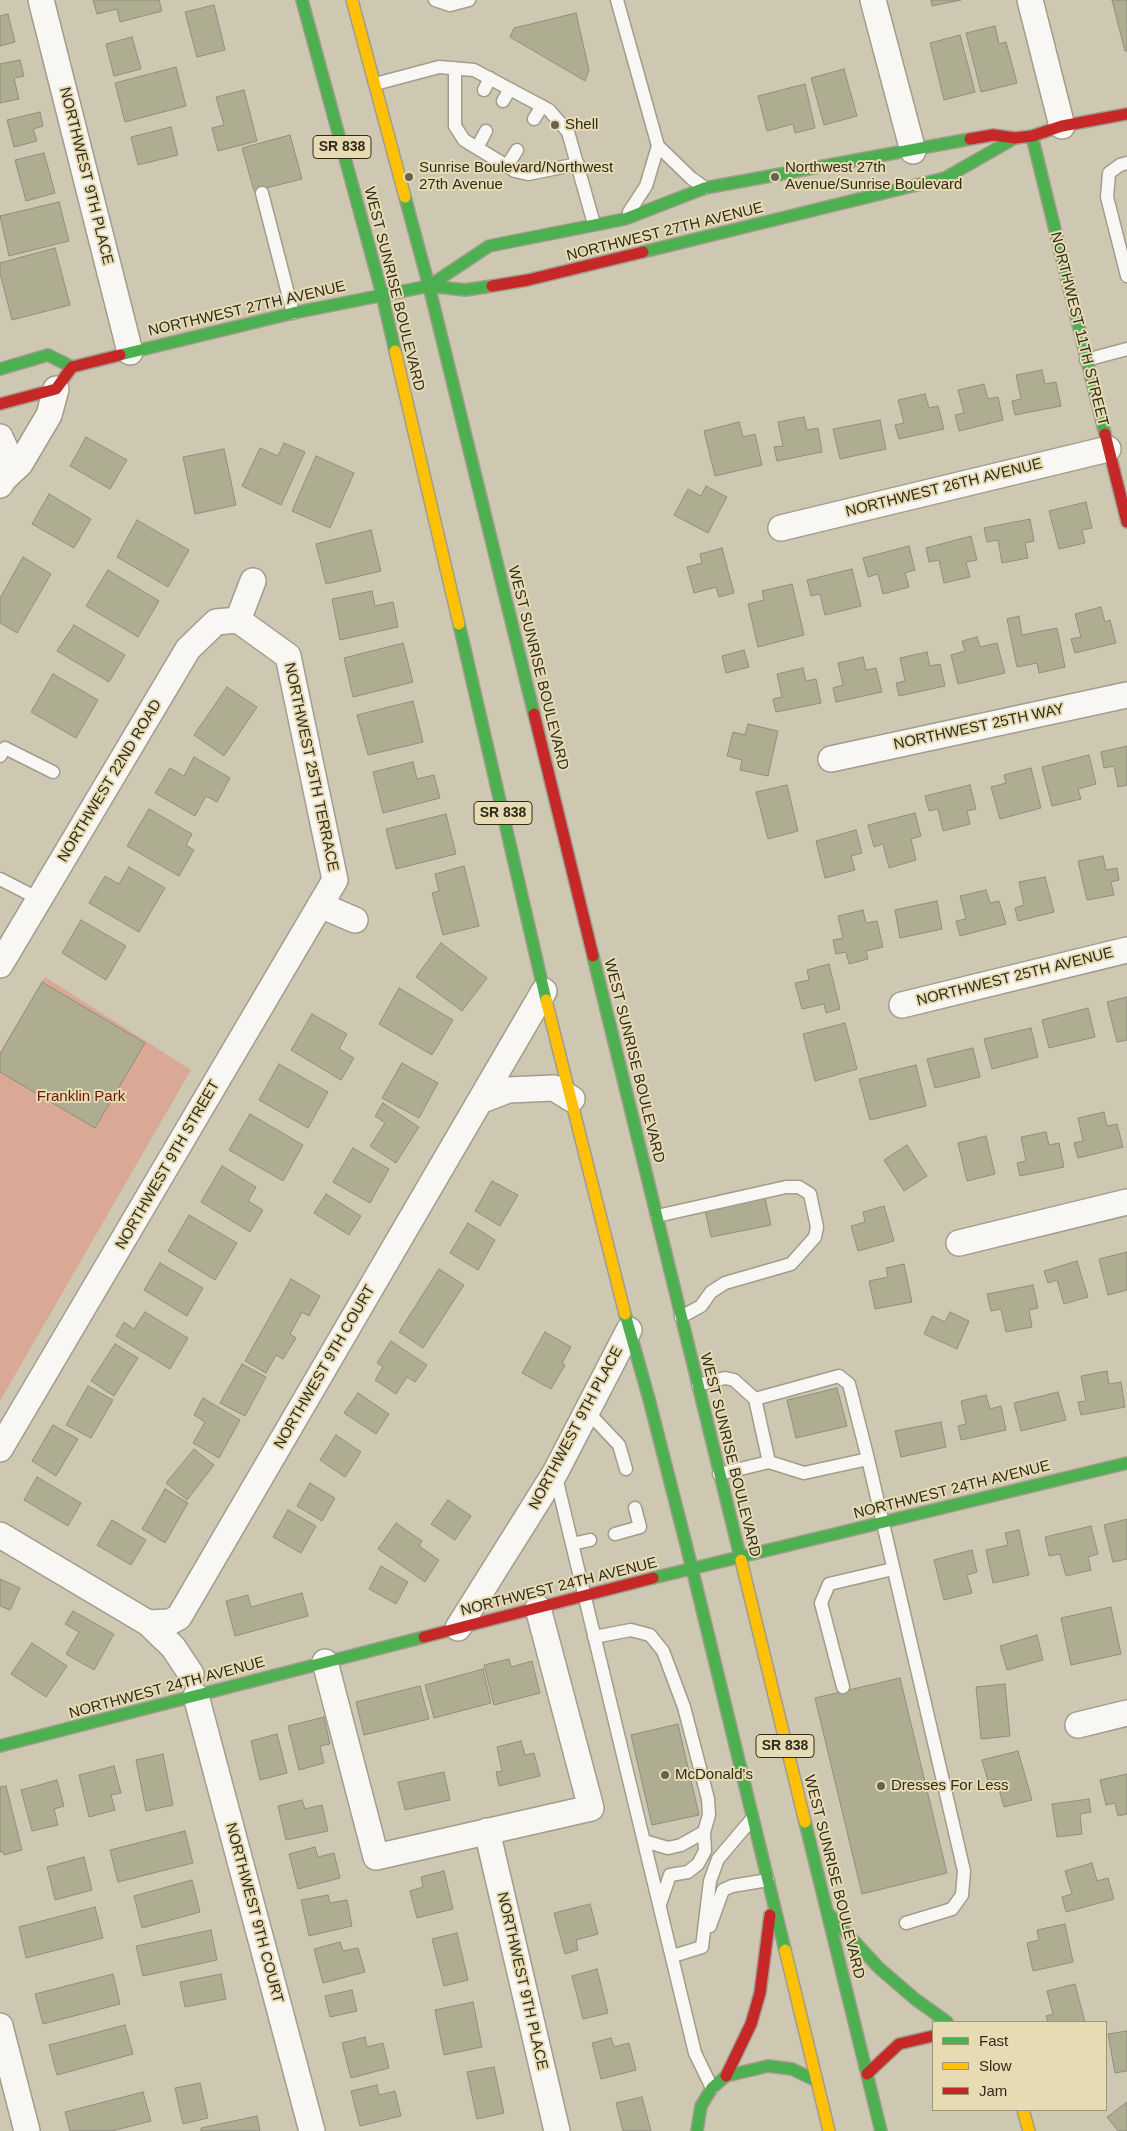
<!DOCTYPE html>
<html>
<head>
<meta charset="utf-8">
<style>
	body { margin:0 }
	#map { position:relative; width:1127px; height:2131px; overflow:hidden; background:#cec8b3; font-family:Arial,sans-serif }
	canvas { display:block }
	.legend { position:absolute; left:932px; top:2021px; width:175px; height:90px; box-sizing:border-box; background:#e7dbb4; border:1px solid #9e9577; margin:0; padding:6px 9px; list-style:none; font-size:15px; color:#302b1c }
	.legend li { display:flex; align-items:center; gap:10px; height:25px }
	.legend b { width:25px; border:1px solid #9e9577 }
</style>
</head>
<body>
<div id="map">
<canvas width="1127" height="2131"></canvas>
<ul class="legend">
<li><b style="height:6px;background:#4caf50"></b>Fast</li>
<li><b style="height:6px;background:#ffc107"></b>Slow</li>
<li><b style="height:6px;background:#c62828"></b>Jam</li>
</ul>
</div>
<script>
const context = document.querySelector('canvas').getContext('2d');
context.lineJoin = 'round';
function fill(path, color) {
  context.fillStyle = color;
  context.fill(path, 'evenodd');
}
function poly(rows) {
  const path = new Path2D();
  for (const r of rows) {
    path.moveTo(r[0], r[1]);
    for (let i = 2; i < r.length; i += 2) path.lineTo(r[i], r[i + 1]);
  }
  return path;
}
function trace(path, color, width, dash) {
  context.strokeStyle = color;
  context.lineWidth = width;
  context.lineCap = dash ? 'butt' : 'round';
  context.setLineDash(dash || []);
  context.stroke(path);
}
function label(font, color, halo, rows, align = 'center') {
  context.font = font + ' Arial,sans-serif';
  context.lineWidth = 4;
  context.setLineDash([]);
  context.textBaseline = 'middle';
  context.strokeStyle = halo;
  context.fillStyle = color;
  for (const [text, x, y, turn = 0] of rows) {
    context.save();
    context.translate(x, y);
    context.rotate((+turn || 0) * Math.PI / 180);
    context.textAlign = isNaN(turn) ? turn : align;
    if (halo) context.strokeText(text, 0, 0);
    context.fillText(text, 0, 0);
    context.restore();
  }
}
fill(poly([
	[45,977,191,1070,0,1401,0,1052]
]), '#daa995');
const building = poly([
	[93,0,159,0,162,11,120,22,117,9,97,14,93,0],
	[931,0,961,0,932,6,931,0],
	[1112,0,1127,0,1127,51,1125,51,1112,0],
	[214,5,225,50,197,57,185,12,214,5],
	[576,13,589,70,585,81,510,37,514,28,576,13],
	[8,14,15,42,0,46,0,16,8,14],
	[995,26,999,44,1006,42,1017,83,981,92,966,33,995,26],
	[960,35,975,92,944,100,930,43,960,35],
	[132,37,141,69,114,76,106,44,132,37],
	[20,60,24,76,14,78,19,99,0,103,0,64,20,60],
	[176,67,186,106,125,122,115,83,176,67],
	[844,69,857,116,824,125,811,78,844,69],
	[805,84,815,128,795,133,793,124,767,131,758,96,805,84],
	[244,90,257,141,218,151,212,128,224,125,216,97,244,90],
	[40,112,43,126,33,129,37,141,14,147,7,120,40,112],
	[171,127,178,155,138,165,131,137,171,127],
	[290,135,302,179,254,191,242,148,290,135],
	[44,153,55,193,26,201,15,160,44,153],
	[59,202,69,241,9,256,0,216,59,202],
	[55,248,70,305,12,320,0,273,0,263,55,248],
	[1042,370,1045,384,1056,382,1061,406,1015,415,1012,401,1021,399,1016,375,1042,370],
	[984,384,988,399,998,397,1003,420,959,431,955,415,964,413,958,390,984,384],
	[925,394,929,408,938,406,944,429,899,439,895,425,904,423,898,400,925,394],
	[804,417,807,430,818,428,822,452,777,461,774,447,783,446,778,422,804,417],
	[880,420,886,449,840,459,833,429,880,420],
	[739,422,743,437,755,434,762,465,715,476,704,431,739,422],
	[86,437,127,460,110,489,70,466,86,437],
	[284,443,305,452,281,505,242,486,260,448,278,456,284,443],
	[224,449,236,505,195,514,183,457,224,449],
	[316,456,354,473,330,528,292,511,316,456],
	[706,486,727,497,708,533,674,515,688,489,701,496,706,486],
	[49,494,91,519,74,548,32,524,49,494],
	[1086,502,1092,528,1082,530,1085,543,1059,549,1049,511,1086,502],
	[1030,519,1034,541,1025,543,1028,558,1002,563,998,540,987,542,984,528,1030,519],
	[137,520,189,550,168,587,117,557,137,520],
	[371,530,381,571,326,584,316,544,371,530],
	[971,536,977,560,966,562,970,577,944,583,939,560,929,562,926,548,971,536],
	[909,546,915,570,905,573,909,587,883,594,878,574,868,577,863,558,909,546],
	[722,548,734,593,719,597,716,587,694,593,687,567,702,563,700,554,722,548],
	[23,557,51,574,17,633,0,623,0,598,23,557],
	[852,569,861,606,825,615,820,594,811,596,807,580,852,569],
	[108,570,159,601,138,637,86,606,108,570],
	[792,584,804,635,758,647,748,604,764,600,762,591,792,584],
	[372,591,375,606,393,602,398,627,340,640,332,599,372,591],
	[1101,607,1105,622,1110,620,1116,643,1075,653,1071,639,1081,637,1075,614,1101,607],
	[1019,616,1022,635,1057,628,1065,667,1039,673,1037,663,1017,667,1007,619,1019,616],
	[74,625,125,655,109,682,57,651,74,625],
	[977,637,980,647,997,643,1005,673,958,684,951,655,965,651,962,641,977,637],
	[403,643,413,682,353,697,344,658,403,643],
	[744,650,749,667,726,673,722,656,744,650],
	[927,652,930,666,940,664,945,686,899,696,896,683,905,681,900,658,927,652],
	[863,657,866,670,876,668,882,692,836,702,833,688,843,685,838,663,863,657],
	[803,668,806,681,816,679,821,703,776,712,773,699,782,697,777,674,803,668],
	[53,674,98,700,76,738,31,712,53,674],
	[227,687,257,707,224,756,194,735,227,687],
	[413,701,423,742,368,755,357,715,413,701],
	[748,724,778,731,768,776,740,770,742,760,727,756,733,732,745,735,748,724],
	[1127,746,1127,785,1118,787,1114,766,1104,768,1101,752,1127,746],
	[1089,755,1096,784,1078,789,1081,799,1052,806,1042,767,1089,755],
	[194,757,230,778,217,802,206,796,195,816,155,793,170,768,184,776,194,757],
	[413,762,417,779,434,775,440,798,383,813,373,772,413,762],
	[1031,768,1041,808,1000,819,991,787,1006,783,1004,775,1031,768],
	[787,785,798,831,768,839,756,792,787,785],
	[970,785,976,809,967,811,970,824,943,831,938,809,929,811,925,796,970,785],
	[149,809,192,834,186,845,194,850,179,876,127,846,149,809],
	[915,813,921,836,911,839,916,860,889,868,883,844,874,847,868,825,915,813],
	[446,814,456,854,396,869,386,829,446,814],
	[856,830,862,853,851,856,855,870,825,878,816,841,856,830],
	[1103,856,1106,870,1117,868,1119,880,1111,882,1114,895,1087,900,1078,861,1103,856],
	[464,866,479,926,443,935,432,893,439,891,435,874,464,866],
	[129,867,165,888,139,932,89,903,105,876,119,884,129,867],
	[1045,877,1054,912,1018,921,1015,908,1024,905,1019,882,1045,877],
	[986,890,990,903,999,901,1006,924,960,936,956,921,966,919,960,896,986,890],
	[937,901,942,929,900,938,895,910,937,901],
	[863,910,866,923,877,921,883,947,866,951,868,959,849,964,846,952,836,954,833,940,843,938,838,916,863,910],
	[81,920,126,946,106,980,62,953,81,920],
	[441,943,487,978,462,1011,416,977,441,943],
	[829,964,840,1009,826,1013,824,1004,802,1009,795,983,809,980,807,970,829,964],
	[42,982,145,1043,95,1128,0,1072,0,1054,42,982],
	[399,988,453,1020,432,1055,379,1024,399,988],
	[1127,997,1127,1040,1117,1042,1107,1002,1127,997],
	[1088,1008,1095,1037,1049,1048,1042,1020,1088,1008],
	[312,1014,347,1034,339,1049,354,1058,341,1080,291,1050,312,1014],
	[845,1023,857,1069,815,1081,803,1034,845,1023],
	[1031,1028,1038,1057,992,1069,984,1039,1031,1028],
	[973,1048,980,1077,935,1088,927,1059,973,1048],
	[402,1063,438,1083,419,1118,382,1098,402,1063],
	[279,1064,328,1092,308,1128,259,1100,279,1064],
	[916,1065,926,1106,870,1120,859,1079,916,1065],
	[383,1103,419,1127,396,1163,370,1146,385,1123,375,1116,383,1103],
	[1104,1112,1107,1126,1117,1124,1123,1147,1078,1158,1074,1143,1083,1141,1078,1118,1104,1112],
	[250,1114,303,1145,283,1181,229,1150,250,1114],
	[1046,1132,1049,1145,1059,1143,1064,1167,1020,1176,1017,1163,1026,1161,1021,1137,1046,1132],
	[986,1136,995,1174,967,1181,958,1143,986,1136],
	[907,1145,927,1176,904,1191,884,1160,907,1145],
	[353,1148,389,1169,370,1203,333,1182,353,1148],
	[222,1166,256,1187,248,1201,263,1210,250,1232,201,1202,222,1166],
	[492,1181,518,1195,500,1226,475,1211,492,1181],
	[326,1194,361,1216,349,1235,314,1213,326,1194],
	[765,1198,771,1225,711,1237,705,1210,765,1198],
	[884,1206,894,1241,858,1251,851,1226,865,1222,863,1212,884,1206],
	[189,1215,237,1243,215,1280,168,1251,189,1215],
	[468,1223,495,1240,478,1270,450,1253,468,1223],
	[1127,1252,1127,1290,1108,1295,1099,1259,1127,1252],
	[1077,1261,1088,1297,1064,1304,1057,1280,1048,1283,1044,1271,1077,1261],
	[160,1263,203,1288,187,1316,144,1290,160,1263],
	[904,1264,912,1302,875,1309,869,1281,888,1277,886,1268,904,1264],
	[439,1269,464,1285,423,1348,399,1332,439,1269],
	[291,1279,320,1296,309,1316,302,1312,290,1334,296,1338,283,1359,276,1355,266,1373,245,1361,291,1279],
	[1033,1285,1038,1308,1029,1310,1032,1327,1006,1332,1001,1309,991,1311,987,1294,1033,1285],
	[145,1312,188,1338,170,1369,116,1336,124,1322,134,1329,145,1312],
	[950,1312,969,1321,957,1349,924,1334,932,1316,945,1322,950,1312],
	[545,1332,571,1347,562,1363,565,1365,551,1389,522,1373,545,1332],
	[391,1341,427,1365,415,1382,407,1377,396,1394,375,1380,383,1367,377,1363,391,1341],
	[115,1344,138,1358,114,1396,91,1381,115,1344],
	[242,1364,266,1377,245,1416,220,1403,242,1364],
	[1107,1371,1109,1384,1121,1382,1125,1407,1081,1415,1078,1402,1086,1401,1081,1376,1107,1371],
	[88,1386,113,1400,91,1438,66,1425,88,1386],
	[837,1388,847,1426,796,1438,787,1400,837,1388],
	[1058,1392,1066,1420,1021,1431,1014,1403,1058,1392],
	[358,1393,389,1414,376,1434,344,1413,358,1393],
	[986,1395,990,1409,1001,1406,1006,1430,961,1440,958,1426,966,1424,961,1401,986,1395],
	[203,1398,240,1420,219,1458,193,1443,205,1422,194,1415,203,1398],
	[941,1422,946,1447,901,1457,895,1431,941,1422],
	[53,1425,78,1439,56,1476,32,1461,53,1425],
	[336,1435,361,1452,345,1477,320,1460,336,1435],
	[194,1449,214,1465,187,1500,166,1483,194,1449],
	[37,1477,81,1503,68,1526,24,1500,37,1477],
	[310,1483,335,1498,322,1521,297,1506,310,1483],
	[165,1489,188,1503,165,1543,142,1529,165,1489],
	[448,1500,471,1516,455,1540,431,1524,448,1500],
	[288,1510,316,1526,301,1553,273,1537,288,1510],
	[1127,1519,1127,1559,1113,1562,1104,1525,1127,1519],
	[112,1520,146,1540,131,1565,97,1545,112,1520],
	[396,1523,422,1541,419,1546,439,1560,425,1582,378,1549,396,1523],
	[1091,1526,1098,1554,1088,1557,1091,1570,1066,1576,1060,1554,1049,1556,1045,1537,1091,1526],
	[1019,1530,1029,1575,993,1583,986,1550,1008,1545,1005,1533,1019,1530],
	[972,1550,977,1572,967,1575,972,1593,944,1600,934,1560,972,1550],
	[381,1566,408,1582,396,1604,369,1589,381,1566],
	[0,1579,20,1588,10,1610,0,1606,0,1579],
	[302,1593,308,1616,235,1636,226,1601,248,1595,251,1607,302,1593],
	[1111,1607,1121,1654,1071,1665,1061,1618,1111,1607],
	[73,1611,114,1634,94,1670,66,1654,79,1632,65,1624,73,1611],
	[1037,1635,1043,1660,1007,1670,1000,1646,1037,1635],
	[32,1643,67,1666,46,1697,11,1674,32,1643],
	[509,1659,511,1667,532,1661,540,1693,494,1705,484,1665,509,1659],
	[483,1669,491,1703,434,1718,425,1685,483,1669],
	[900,1678,947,1873,862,1894,815,1698,900,1678],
	[1005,1684,1010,1736,981,1739,976,1687,1005,1684],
	[420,1686,429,1719,364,1735,356,1702,420,1686],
	[324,1717,330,1744,320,1746,324,1763,299,1770,288,1726,324,1717],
	[678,1724,699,1815,652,1825,631,1735,678,1724],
	[277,1734,287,1773,260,1780,251,1741,277,1734],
	[521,1741,525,1755,534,1753,540,1776,499,1786,496,1772,502,1771,497,1747,521,1741],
	[1018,1751,1032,1800,1004,1807,996,1779,988,1781,982,1760,1018,1751],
	[163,1754,173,1805,146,1811,136,1760,163,1754],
	[114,1766,121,1793,111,1795,115,1810,89,1817,79,1775,114,1766],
	[444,1772,450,1800,405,1810,398,1782,444,1772],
	[1127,1774,1127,1814,1118,1816,1115,1803,1106,1805,1100,1780,1127,1774],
	[57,1780,64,1806,54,1809,58,1825,32,1831,21,1790,57,1780],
	[6,1786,22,1850,4,1855,3,1852,0,1852,0,1787,6,1786],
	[1089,1799,1091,1812,1080,1814,1082,1834,1057,1837,1052,1804,1089,1799],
	[302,1800,305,1809,322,1805,328,1831,286,1840,278,1806,302,1800],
	[185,1831,193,1863,118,1882,110,1850,185,1831],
	[315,1847,318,1857,334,1853,340,1878,298,1889,289,1854,315,1847],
	[84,1857,92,1890,55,1900,47,1867,84,1857],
	[1092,1863,1097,1881,1108,1878,1114,1899,1066,1912,1062,1897,1072,1894,1065,1871,1092,1863],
	[444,1871,453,1909,417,1918,410,1891,423,1887,421,1877,444,1871],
	[192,1880,200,1912,142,1928,134,1896,192,1880],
	[328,1895,330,1903,347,1900,352,1926,309,1936,301,1900,328,1895],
	[590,1904,598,1934,576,1940,578,1950,565,1954,554,1913,590,1904],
	[95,1907,103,1938,26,1958,19,1927,95,1907],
	[1065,1924,1073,1962,1033,1971,1027,1943,1039,1940,1037,1930,1065,1924],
	[211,1930,217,1960,143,1976,136,1946,211,1930],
	[457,1933,468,1980,444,1986,432,1939,457,1933],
	[340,1942,343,1951,358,1948,365,1972,323,1983,314,1949,340,1942],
	[597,1969,608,2013,583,2019,572,1976,597,1969],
	[113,1974,120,2004,43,2024,35,1994,113,1974],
	[221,1974,226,1999,185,2007,180,1982,221,1974],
	[1075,1984,1085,2022,1048,2022,1046,2016,1053,2014,1047,1991,1075,1984],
	[352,1990,357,2011,330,2017,325,1996,352,1990],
	[473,2002,482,2047,444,2055,435,2010,473,2002],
	[125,2025,133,2054,57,2075,49,2045,125,2025],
	[1127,2031,1127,2071,1115,2073,1108,2034,1127,2031],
	[365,2037,367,2047,383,2043,389,2068,351,2078,342,2043,365,2037],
	[611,2038,614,2047,629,2043,636,2070,601,2079,592,2043,611,2038],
	[494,2067,504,2113,477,2119,467,2072,494,2067],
	[200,2083,208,2118,183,2124,175,2088,200,2083],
	[377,2085,379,2095,395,2091,401,2116,360,2126,351,2091,377,2085],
	[143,2092,151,2121,112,2131,70,2131,65,2112,143,2092],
	[642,2097,651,2131,623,2131,616,2103,642,2097],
	[1127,2102,1127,2131,1118,2131,1107,2117,1127,2102],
	[257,2116,260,2131,201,2131,201,2128,257,2116]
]);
fill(building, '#aeac91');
trace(building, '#908e7e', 1);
const lane = poly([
	[435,0,450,5,469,0],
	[617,0,658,146,691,178,705,188],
	[455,68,455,126,464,140,515,171,528,174,578,164],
	[375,84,439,67,474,70,549,110,568,132,594,224],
	[484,90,490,78],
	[503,101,510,89],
	[534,119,542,106],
	[477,148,486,131],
	[1127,163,1120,165,1109,173,1107,197,1127,276],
	[507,166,517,150],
	[262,193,293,313],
	[629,212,646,186,658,146],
	[1086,360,1127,349],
	[0,756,5,748,53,772],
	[0,879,39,899],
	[657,1216,786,1187,799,1187,810,1194,817,1227,815,1237,791,1264,725,1283,711,1292,701,1306,681,1317],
	[698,1385,725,1378,734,1380,755,1399],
	[586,1410,619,1445,626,1469],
	[769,1462,755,1399,839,1376,849,1384,868,1459],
	[555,1473,572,1544,590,1540],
	[719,1474,769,1462,804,1473,868,1459,964,1871,962,1895,952,1909,906,1923],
	[615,1534,640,1527,635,1508],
	[572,1544,695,2053,712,2088],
	[594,1637,631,1630,650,1635,663,1651,684,1707,708,1799,709,1815,704,1832,705,1851,698,1864,688,1872,670,1875,660,1904],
	[843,1687,821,1603,829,1584,893,1569],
	[644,1841,668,1848,681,1845,704,1832],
	[710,1926,723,1890,732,1886,768,1880],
	[702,1947,710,1881,718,1859,752,1819],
	[673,1956,702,1947]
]);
const street = poly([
	[41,0,130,352],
	[873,0,913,151],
	[1030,0,1062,126],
	[0,437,5,448,6,462,4,479],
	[0,485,4,479,20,464,49,415,56,389],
	[781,528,1108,449],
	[238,620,253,581],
	[831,759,1127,695],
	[320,905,355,920],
	[0,965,188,649,216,622,238,620],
	[902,1005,1127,950],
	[480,1101,508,1090,554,1088,572,1099],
	[959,1243,1127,1202],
	[0,1449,335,880,288,656,238,620],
	[0,1535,148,1623,170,1622,179,1617,544,991],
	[147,1622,173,1647,191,1674],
	[458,1628,555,1473,629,1330],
	[325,1662,376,1857,591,1808,538,1608],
	[196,1696,312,2131],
	[1078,1725,1127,1713],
	[487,1831,557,2131],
	[0,2026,27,2131]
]);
const fast = poly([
	[302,0,382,294,395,351],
	[1032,136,1105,434],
	[405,197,429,286,534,714],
	[643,252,945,178,1015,138],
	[429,286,489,246,625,219,705,188,970,139],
	[120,355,293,313,429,286,465,290,492,286],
	[0,369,48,355,72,367],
	[459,624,546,1000],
	[593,956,741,1560],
	[625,1314,649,1399,692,1568,785,1950],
	[653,1578,1127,1463],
	[0,1746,424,1637],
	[805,1822,881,2131],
	[829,1914,879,1968,915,1999,947,2022],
	[697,2131,701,2106,712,2088,726,2076,768,2066,792,2069,817,2081]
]);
const slow = poly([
	[352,0,405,197],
	[395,351,459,624],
	[546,1000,625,1314],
	[741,1560,805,1822],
	[785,1950,829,2131],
	[1023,2110,1029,2131]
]);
const jam = poly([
	[970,139,993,135,1015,138,1032,136,1062,126,1127,114],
	[492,286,528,280,643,252],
	[0,404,56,389,72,367,120,355],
	[1105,434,1127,522],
	[534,714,593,956],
	[424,1637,653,1578],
	[867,2074,899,2044,933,2036],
	[726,2076,751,2024,760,1993,770,1915]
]);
trace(lane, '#a19d8c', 15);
trace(street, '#a19d8c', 28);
trace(fast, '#a19d8c', 14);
trace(slow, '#a19d8c', 14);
trace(jam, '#a19d8c', 14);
trace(lane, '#f8f7f4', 12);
trace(street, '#f8f7f4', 25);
trace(fast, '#4caf50', 11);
trace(slow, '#ffc107', 11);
trace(jam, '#c62828', 11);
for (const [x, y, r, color] of [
	[555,125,5,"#676251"],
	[409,177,5,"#676251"],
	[775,177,5,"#676251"],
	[665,1775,5,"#676251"],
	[881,1786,5,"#676251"]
]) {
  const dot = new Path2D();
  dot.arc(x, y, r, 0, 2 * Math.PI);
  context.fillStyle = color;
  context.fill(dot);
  trace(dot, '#e7dbb4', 2);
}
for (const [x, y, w] of [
	[342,147,58],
	[503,813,58],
	[785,1746,58]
]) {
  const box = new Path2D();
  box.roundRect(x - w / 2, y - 11.5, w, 23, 4);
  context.fillStyle = '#e7dbb4';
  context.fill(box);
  trace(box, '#302b1c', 1);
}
label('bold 14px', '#302b1c', null, [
	["SR 838",342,147],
	["SR 838",503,813],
	["SR 838",785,1746]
]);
label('15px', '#302b1c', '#e7dbb4', [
	["Shell",565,125],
	["Sunrise Boulevard/Northwest",419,168],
	["27th Avenue",419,185],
	["Northwest 27th",785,168],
	["Avenue/Sunrise Boulevard",785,185],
	["McDonald's",675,1775],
	["Dresses For Less",891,1786]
], 'left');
label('15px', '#302b1c', '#e7dbb4', [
	["NORTHWEST 9TH PLACE",86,176,76],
	["NORTHWEST 27TH AVENUE",665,232,-14],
	["WEST SUNRISE BOULEVARD",394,289,76],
	["NORTHWEST 27TH AVENUE",247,309,-13],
	["NORTHWEST 11TH STREET",1079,329,76],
	["NORTHWEST 26TH AVENUE",944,488,-14],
	["WEST SUNRISE BOULEVARD",538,668,76],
	["NORTHWEST 25TH WAY",979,727,-12],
	["NORTHWEST 25TH TERRACE",311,767,78],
	["NORTHWEST 22ND ROAD",110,781,-59],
	["NORTHWEST 25TH AVENUE",1015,977,-14],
	["WEST SUNRISE BOULEVARD",634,1061,76],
	["NORTHWEST 9TH STREET",168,1165,-60],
	["NORTHWEST 9TH COURT",325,1367,-60],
	["NORTHWEST 9TH PLACE",576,1428,-62],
	["WEST SUNRISE BOULEVARD",730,1455,76],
	["NORTHWEST 24TH AVENUE",952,1490,-14],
	["NORTHWEST 24TH AVENUE",559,1587,-14],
	["NORTHWEST 24TH AVENUE",167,1688,-15],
	["WEST SUNRISE BOULEVARD",834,1877,76],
	["NORTHWEST 9TH COURT",254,1913,75],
	["NORTHWEST 9TH PLACE",522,1981,77]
]);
label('15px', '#6c1706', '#e7dbb4', [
	["Franklin Park",81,1097]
]);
</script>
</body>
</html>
